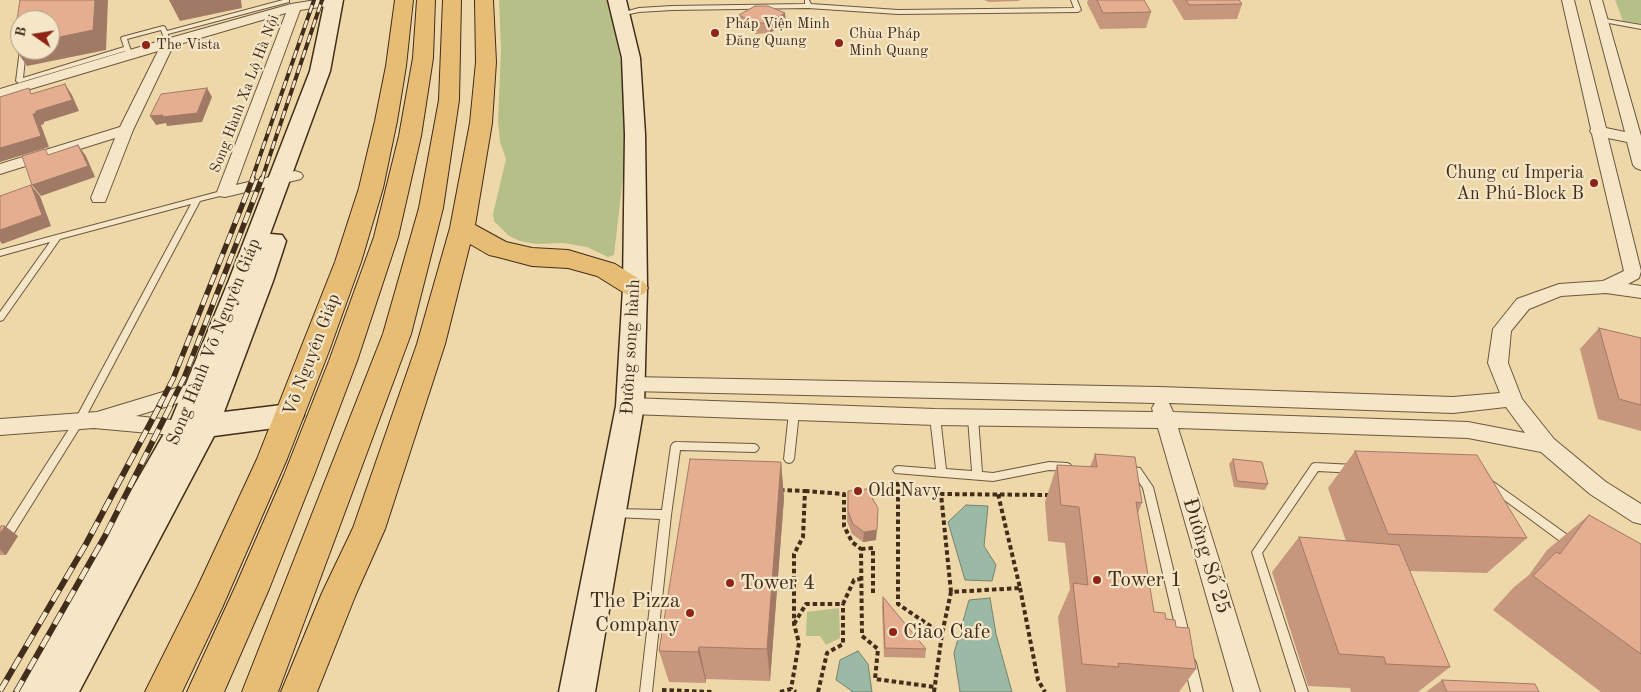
<!DOCTYPE html>
<html>
<head>
<meta charset="utf-8">
<style>
	body { margin:0 }
	#map { position:relative; width:1641px; height:692px; overflow:hidden; background:#eed8a9; font-family:"Old Standard TT",serif }
	canvas { display:block }
	.north { position:absolute; left:10px; top:10px; width:50px; height:50px; box-sizing:border-box; background:#f4e6c7; border:1px solid #ad9c82; border-radius:50%; rotate:283deg; font-size:14px; font-weight:700; line-height:20px; text-align:center; color:#422c1a }
	.north::after { content:''; display:block; margin:auto; width:18px; height:22px; background:#8f2418; clip-path:polygon(50% 0,100% 100%,50% 72%,0 100%) }
</style>
</head>
<body>
<div id="map">
<canvas width="1641" height="692"></canvas>
<div class="north">B</div>
</div>
<script>
const context = document.querySelector('canvas').getContext('2d');
context.lineJoin = 'round';
function fill(path, color) {
  context.fillStyle = color;
  context.fill(path, 'evenodd');
}
function poly(rows) {
  const path = new Path2D();
  for (const r of rows) {
    path.moveTo(r[0], r[1]);
    for (let i = 2; i < r.length; i += 2) path.lineTo(r[i], r[i + 1]);
  }
  return path;
}
function trace(path, color, width, dash) {
  context.strokeStyle = color;
  context.lineWidth = width;
  context.lineCap = dash ? 'butt' : 'round';
  context.setLineDash(dash || []);
  context.stroke(path);
}
function label(font, color, halo, rows, align = 'center') {
  context.font = font + ' "Old Standard TT",serif';
  context.lineWidth = 4.5;
  context.setLineDash([]);
  context.textBaseline = 'middle';
  context.strokeStyle = halo;
  context.fillStyle = color;
  for (const [text, x, y, turn = 0] of rows) {
    context.save();
    context.translate(x, y);
    context.rotate((+turn || 0) * Math.PI / 180);
    context.textAlign = isNaN(turn) ? turn : align;
    if (halo) context.strokeText(text, 0, 0);
    context.fillText(text, 0, 0);
    context.restore();
  }
}
fill(poly([
	[499,0,608,0,621,63,626,151,614,255,608,257,587,247,563,243,536,244,520,241,509,236,494,221,493,214,506,159,500,142,498,121,501,49],
	[1615,0,1641,0,1641,24,1623,21],
	[839,608,840,638,826,645,820,636,806,636,807,612]
]), '#b7bf89');
const water = poly([
	[966,505,988,506,984,546,996,565,992,581,965,580,948,522,966,505],
	[990,598,996,634,1012,692,960,692,954,653,969,600,990,598],
	[858,651,868,664,872,692,851,692,852,691,836,680,840,660,858,651]
]);
fill(water, '#9abaa5');
trace(water, '#77816d', 1);
const lane = poly([
	[283,0,289,0,289,2,168,34,168,38,164,38,161,30,127,39,132,54,131,55,127,55,125,51,21,82,19,83,16,81,20,50,26,50,23,78,124,47,121,38,122,37,163,26,165,27,167,31,283,0],
	[805,0,809,0,811,4,898,10,1074,8,1071,0,1077,0,1081,10,1078,12,898,14,808,8,672,10,639,12,620,16,617,14,639,8,672,6,805,4,805,0],
	[1600,18,1641,25,1641,29,1598,21,1597,20,1600,18],
	[225,190,229,192,228,194,200,201,82,424,4,549,0,551,0,537,76,418,191,204,60,239,3,320,0,321,0,312,50,242,0,256,0,250,225,190],
	[794,408,797,409,799,412,794,459,792,462,789,463,786,462,784,459,789,412,791,409,794,408],
	[935,413,938,414,940,417,946,469,972,471,968,418,970,415,973,414,976,415,978,418,982,472,993,473,1049,462,1067,463,1070,464,1072,467,1070,470,1067,471,1049,470,993,481,895,473,893,470,895,467,898,466,936,469,930,417,932,414,935,413],
	[676,442,754,444,757,445,759,448,757,451,754,452,680,450,671,515,652,692,640,692,660,519,614,517,610,516,609,513,610,510,614,509,662,510,671,446,673,443,676,442],
	[1315,463,1355,465,1358,466,1360,469,1358,472,1355,473,1318,471,1262,553,1308,692,1296,692,1252,552,1312,464,1315,463],
	[1125,466,1140,468,1153,487,1190,638,1188,642,1184,643,1180,642,1178,638,1143,488,1134,475,1122,473,1120,470,1122,467,1125,466],
	[1488,478,1576,541,1577,544,1576,547,1572,549,1568,547,1484,485,1483,482,1484,479,1488,478],
	[1190,657,1194,659,1196,663,1203,692,1191,692,1184,663,1186,659,1190,657]
]);
const street = poly([
	[316,0,340,1,334,5,300,10,236,185,295,171,301,173,303,176,301,179,225,197,219,196,217,192,286,13,173,46,133,130,105,202,93,202,91,198,115,138,0,174,0,164,120,127,158,51,0,98,0,89,163,40,291,4,316,0],
	[1562,0,1574,0,1606,128,1625,132,1590,0,1602,0,1641,136,1641,170,1636,168,1633,165,1627,142,1608,138,1641,271,1639,278,1628,284,1641,286,1641,298,1606,293,1561,296,1529,309,1511,331,1508,363,1522,399,1554,439,1606,482,1641,504,1641,524,1633,522,1590,494,1541,452,1468,438,1178,428,1260,692,1234,692,1158,428,935,425,630,414,623,412,620,406,623,400,630,398,935,409,1153,412,1152,408,1155,403,630,391,623,389,620,384,623,379,630,377,1159,387,1453,397,1500,393,1488,363,1493,329,1517,299,1559,284,1603,281,1624,271,1592,134,1590,131,1591,129,1562,0],
	[1169,403,1453,413,1506,407,1525,433,1468,422,1173,412,1169,403],
	[206,379,213,382,216,387,213,392,136,416,189,422,192,428,189,434,182,436,94,428,0,435,0,419,97,412,206,379]
]);
const secondary = poly([
	[325,0,343,0,330,71,270,234,282,235,286,241,273,281,224,412,290,404,300,407,304,415,300,423,290,426,214,436,79,692,16,692,22,680,169,425,229,280,310,71,325,0],
	[608,0,626,0,640,58,645,134,647,288,644,406,595,692,559,692,616,406,623,288,625,134,622,58,608,0]
]);
const highway = poly([
	[395,0,413,0,406,66,397,121,383,188,361,262,329,351,287,459,222,608,182,692,145,692,198,586,257,459,335,262,359,188,375,121,386,66,395,0],
	[417,0,435,0,433,58,421,136,398,237,357,361,314,475,269,589,224,692,187,692,237,583,284,475,329,361,374,237,399,136,413,58,417,0],
	[443,0,461,0,459,100,443,208,411,334,278,692,242,692,383,334,419,208,439,100,443,0],
	[475,0,493,0,496,62,492,123,475,225,506,242,532,248,568,250,615,264,644,282,648,288,644,294,635,297,626,294,597,276,568,268,532,266,498,257,489,255,470,244,445,344,385,529,356,594,317,692,281,692,322,593,353,528,417,344,450,228,470,123,476,62,475,0]
]);
trace(lane, '#6d573e', 2);
trace(street, '#6d573e', 2);
trace(secondary, '#422c1a', 3);
trace(highway, '#422c1a', 2);
trace(poly([
	[898,482,898,604,942,634],
	[780,490,805,491,803,537,794,554,794,624,799,643,791,689],
	[805,491,844,494,844,526,852,542,861,549,862,636,878,649,875,679,935,687],
	[861,549,873,548,873,593],
	[1020,588,1038,680,1045,692],
	[951,592,941,494,1050,495],
	[794,624,806,604,843,604,854,580,861,579],
	[662,690,712,692],
	[780,692,791,689,796,692],
	[818,692,827,653,843,644,843,604],
	[934,692,942,634,951,592,1020,588,998,494]
]), '#422c1a', 4, [4.5, 3]);
fill(lane, '#f4e6c7');
fill(street, '#f4e6c7');
fill(secondary, '#f4e6c7');
fill(highway, '#e7bc74');
const railFar2 = poly([
	[252,179,314,0],
	[262,179,322,0]
]);
const railFar1 = poly([
	[159,406,173,379,253,178],
	[170,406,184,378,262,178]
]);
const rail = poly([
	[0,691,86,544,160,405],
	[16,692,105,536,171,405]
]);
trace(railFar2, '#422c1a', 4);
trace(railFar1, '#422c1a', 5.5);
trace(rail, '#422c1a', 6);
trace(railFar2, '#f4e6c7', 2.5, [8]);
trace(railFar1, '#f4e6c7', 4, [11]);
trace(rail, '#f4e6c7', 4.5, [13]);
fill(poly([
	[984,0,1021,0,1018,1,989,2],
	[1088,0,1144,0,1151,12,1146,28,1100,29,1087,3],
	[1172,0,1239,0,1242,4,1237,19,1184,20],
	[739,15,786,23,770,33,756,34,740,25],
	[1599,328,1641,338,1641,431,1598,419,1580,349],
	[1355,451,1527,538,1487,573,1410,571,1450,667,1418,692,1351,692,1350,688,1308,686,1272,572,1299,537,1346,541,1328,488],
	[1095,454,1142,503,1138,513,1154,612,1166,619,1176,627,1196,669,1179,692,1066,692,1058,617,1070,589,1065,543,1048,541,1045,502,1057,465,1090,467],
	[1233,459,1268,484,1265,490,1234,487,1229,464],
	[781,462,784,498,770,681,706,679,706,683,669,682,659,651],
	[848,491,876,540,863,542,852,534,847,521],
	[1589,515,1641,544,1641,692,1601,692,1493,610,1514,587,1529,575,1547,550],
	[0,528,18,536,6,555,0,555],
	[883,597,926,649,925,658,884,657,882,607],
	[1442,680,1539,692,1426,692]
]), '#c6967d');
fill(poly([
	[95,0,108,0,106,50,27,66,13,46,20,45,20,50,50,50,50,39],
	[169,0,241,0,242,8,180,21],
	[785,13,786,23,770,33,769,23],
	[65,84,72,95,79,111,44,122,44,124,41,125,49,147,0,162,0,148,33,114],
	[207,88,212,97,202,122,167,126,166,123,156,125,150,116],
	[78,145,86,156,95,177,41,196,32,185],
	[31,185,40,196,51,226,2,244,0,241,0,230],
	[781,462,784,498,770,681,767,649],
	[5,526,18,536,6,555,0,550,0,534],
	[877,530,876,540,863,542,864,532],
	[699,647,706,679,706,683,698,652]
]), '#a17a66');
const building = poly([
	[20,0,95,0,93,30,50,39,50,20,20,20,20,45,13,46,20,0],
	[1097,0,1144,0,1151,12,1103,13,1097,0],
	[1186,0,1239,0,1242,4,1189,5,1186,0],
	[755,6,768,6,785,13,769,23,755,23,739,15,755,6],
	[65,84,72,100,36,111,36,113,33,114,41,136,0,148,0,97,29,88,31,94,65,84],
	[207,88,197,113,162,117,163,115,150,116,161,94,207,88],
	[78,145,88,166,32,185,22,156,45,149,48,155,78,145],
	[31,185,42,215,0,230,0,196,31,185],
	[1599,328,1641,338,1641,405,1619,399,1599,328],
	[1355,451,1477,455,1527,538,1388,534,1355,451],
	[1095,454,1135,457,1142,503,1136,502,1154,612,1165,613,1166,619,1175,620,1176,627,1189,628,1196,669,1118,663,1119,667,1082,664,1073,583,1088,585,1079,507,1061,505,1057,465,1097,467,1095,454],
	[690,459,781,462,767,649,699,647,698,652,659,651,690,459],
	[1233,459,1262,462,1268,484,1237,481,1233,459],
	[867,489,878,508,877,530,864,532,853,524,848,511,848,491,867,489],
	[1589,515,1641,544,1641,654,1533,576,1556,552,1560,554,1589,515],
	[1,526,5,526,0,534,0,528,1,526],
	[1299,537,1399,545,1450,667,1386,664,1384,657,1339,654,1299,537],
	[883,597,926,649,885,648,883,597],
	[1442,680,1535,684,1539,692,1447,692,1442,680]
]);
fill(building, '#e6ae91');
trace(building, '#a17a66', 1);
for (const [x, y, r, color] of [
	[715,33,5,"#8f2418"],
	[839,43,5,"#8f2418"],
	[146,45,5,"#8f2418"],
	[1594,183,5,"#8f2418"],
	[858,491,5,"#8f2418"],
	[1097,580,5,"#8f2418"],
	[730,583,5,"#8f2418"],
	[690,613,5,"#8f2418"],
	[893,632,5,"#8f2418"]
]) {
  const dot = new Path2D();
  dot.arc(x, y, r, 0, 2 * Math.PI);
  context.fillStyle = color;
  context.fill(dot);
  trace(dot, '#f4e6c7', 2);
}
label('15px', '#422c1a', '#f4e6c7', [
	["Pháp Viện Minh",725,24],
	["Đăng Quang",725,41],
	["Chùa Pháp",849,34],
	["Minh Quang",849,51],
	["The Vista",156,45]
], 'left');
label('15px', '#422c1a', '#f4e6c7', [
	["Song Hành Xa Lộ Hà Nội",245,94,-69]
]);
label('18px', '#422c1a', '#f4e6c7', [
	["Chung cư Imperia",1584,173],
	["An Phú-Block B",1584,194],
	["Old Navy",868,491,"left"]
], 'right');
label('18px', '#422c1a', '#f4e6c7', [
	["Song Hành Võ Nguyên Giáp",214,342,-68],
	["Đường song hành",631,347,-87],
	["Võ Nguyên Giáp",312,355,-69]
]);
label('21px', '#422c1a', '#f4e6c7', [
	["Đường Số 25",1206,556,73]
]);
label('21px', '#422c1a', '#f4e6c7', [
	["Tower 1",1107,580],
	["Tower 4",740,583],
	["The Pizza",680,601,"right"],
	["Company",680,625,"right"],
	["Ciao Cafe",903,632]
], 'left');
</script>
</body>
</html>
